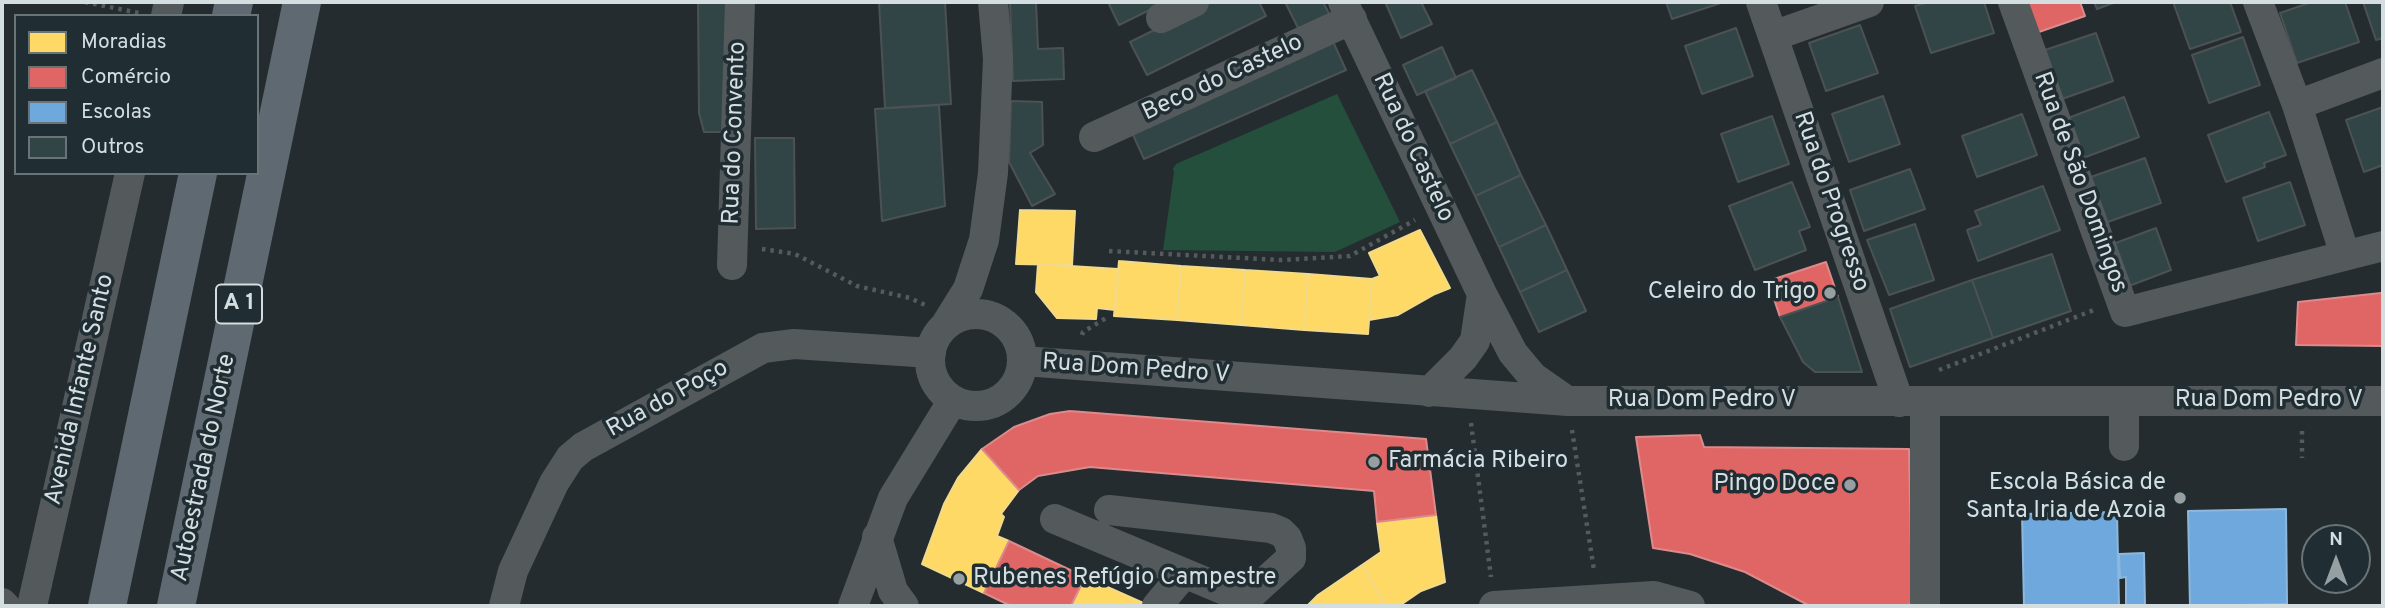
<!DOCTYPE html>
<html>
<head>
<meta charset="utf-8">
<style>
	body { margin:0 }
	#map { position:relative; width:2385px; height:608px; overflow:hidden; background:#242c2f; font-family:Overpass,sans-serif }
	canvas { display:block }
	.frame { position:absolute; inset:0; border:4px solid #d4dde0; pointer-events:none }
	.legend { position:absolute; left:14px; top:14px; width:245px; height:161px; box-sizing:border-box; background:#202e33; border:2px solid #687478; margin:0; padding:9px 12px; list-style:none; font-size:21px; color:#d4dde0 }
	.legend li { display:flex; align-items:center; gap:14px; height:35px }
	.legend b { width:35px; border:2px solid #687478 }
	.north { position:absolute; left:2301px; top:524px; width:70px; height:70px; box-sizing:border-box; background:#202e33; border:2px solid #687478; border-radius:50%; rotate:0deg; font-size:19px; font-weight:700; line-height:28px; text-align:center; color:#d4dde0 }
	.north::after { content:''; display:block; margin:auto; width:24px; height:32px; background:#969fa2; clip-path:polygon(50% 0,100% 100%,50% 72%,0 100%) }
</style>
</head>
<body>
<div id="map">
<canvas width="2385" height="608"></canvas>
<div class="frame"></div>
<ul class="legend">
<li><b style="height:19px;background:#ffd966"></b>Moradias</li>
<li><b style="height:19px;background:#e06666"></b>Comércio</li>
<li><b style="height:19px;background:#6fa8dc"></b>Escolas</li>
<li><b style="height:19px;background:#314546"></b>Outros</li>
</ul>
<div class="north">N</div>
</div>
<script>
const context = document.querySelector('canvas').getContext('2d');
context.lineJoin = 'round';
function fill(path, color) {
  context.fillStyle = color;
  context.fill(path, 'evenodd');
}
function poly(rows) {
  const path = new Path2D();
  for (const r of rows) {
    if (r.length === 3) {
      path.moveTo(r[0] + r[2], r[1]);
      path.arc(r[0], r[1], r[2], 0, 2 * Math.PI);
      continue;
    }
    path.moveTo(r[0], r[1]);
    for (let i = 2; i < r.length; i += 2) path.lineTo(r[i], r[i + 1]);
  }
  return path;
}
function trace(path, color, width, dash) {
  context.strokeStyle = color;
  context.lineWidth = width;
  context.lineCap = dash ? 'butt' : 'round';
  context.setLineDash(dash || []);
  context.stroke(path);
}
function label(font, color, halo, rows, align = 'center') {
  context.font = font + ' Overpass,sans-serif';
  context.lineWidth = 7;
  context.setLineDash([]);
  context.textBaseline = 'middle';
  context.strokeStyle = halo;
  context.fillStyle = color;
  for (const [text, x, y, turn = 0] of rows) {
    context.save();
    context.translate(x, y);
    context.rotate((+turn || 0) * Math.PI / 180);
    context.textAlign = isNaN(turn) ? turn : align;
    if (halo) context.strokeText(text, 0, 0);
    context.fillText(text, 0, 0);
    context.restore();
  }
}
fill(poly([
	[1337,94,1400,222,1335,252,1163,250,1174,172,1173,169,1176,164]
]), '#244f3c');
const homes = poly([
	[1020,210,1075,211,1072,265,1016,264,1020,210],
	[1420,230,1450,288,1435,294,1398,315,1369,320,1372,279,1380,276,1369,253,1420,230],
	[1119,261,1181,266,1177,320,1114,316,1119,261],
	[1038,264,1118,269,1115,310,1097,308,1096,319,1057,318,1036,292,1038,264],
	[1181,266,1245,270,1241,325,1177,320,1181,266],
	[1245,270,1308,274,1304,330,1241,325,1245,270],
	[1308,274,1372,279,1368,334,1304,330,1308,274],
	[982,449,1019,490,1001,514,1004,517,997,536,1009,541,984,593,922,564,944,504,958,478,982,449],
	[1436,515,1445,582,1421,591,1399,606,1386,606,1362,565,1381,552,1377,522,1436,515],
	[1362,565,1386,606,1307,606,1318,595,1362,565],
	[1085,577,1150,606,1071,606,1085,577]
]);
fill(homes, '#ffd966');
trace(homes, '#f2da8b', 2);
const shops = poly([
	[2025,2,2080,2,2085,16,2036,33,2025,2],
	[1826,262,1838,297,1780,317,1768,281,1826,262],
	[2381,293,2383,293,2383,346,2296,345,2298,302,2381,293],
	[1070,411,1426,439,1436,515,1377,522,1374,491,1090,467,1038,476,1019,490,982,449,1014,427,1050,414,1070,411],
	[1700,435,1704,447,1909,449,1912,602,1908,606,1810,606,1745,572,1690,554,1653,548,1636,437,1700,435],
	[1009,541,1085,577,1071,606,1011,606,984,593,1009,541]
]);
fill(shops, '#e06666');
trace(shops, '#dc8a8b', 2);
const schools = poly([
	[2286,509,2287,604,2190,606,2188,511,2286,509],
	[2117,512,2119,606,2024,606,2022,514,2117,512],
	[2144,553,2145,606,2126,606,2126,577,2120,578,2119,554,2144,553]
]);
fill(schools, '#6fa8dc');
trace(schools, '#8db8dd', 2);
const building = poly([
	[698,2,728,2,729,132,704,132,699,113,698,2],
	[879,2,945,2,951,104,885,108,879,2],
	[1010,2,1036,2,1038,49,1063,48,1064,79,1013,81,1010,2],
	[1108,2,1166,2,1119,25,1108,2],
	[1211,2,1259,2,1266,16,1147,75,1130,42,1211,2],
	[1285,2,1323,2,1333,21,1302,36,1285,2],
	[1392,2,1421,2,1432,24,1401,38,1386,4,1392,2],
	[1666,2,1724,2,1672,19,1666,2],
	[1929,2,1984,2,1994,33,1931,53,1915,6,1929,2],
	[2094,2,2116,2,2097,9,2094,2],
	[2173,2,2230,2,2241,32,2190,49,2173,2],
	[2312,2,2345,2,2359,42,2297,63,2280,13,2312,2],
	[2363,2,2383,2,2383,38,2376,40,2363,2],
	[1860,25,1878,73,1826,91,1809,43,1860,25],
	[1736,28,1753,76,1702,94,1685,46,1736,28],
	[2096,33,2113,81,2062,99,2045,50,2096,33],
	[1331,37,1346,70,1144,159,1129,126,1331,37],
	[2243,37,2260,85,2209,103,2192,55,2243,37],
	[1442,47,1456,78,1417,95,1403,65,1442,47],
	[1472,70,1497,122,1450,144,1425,91,1472,70],
	[1883,96,1900,144,1849,162,1832,114,1883,96],
	[2124,97,2139,137,2083,158,2068,118,2124,97],
	[1011,101,1042,102,1043,145,1030,153,1055,194,1032,206,1009,162,1011,101],
	[939,105,945,206,882,221,875,109,939,105],
	[2383,107,2383,165,2364,172,2346,120,2383,107],
	[2269,112,2286,155,2264,163,2265,167,2226,182,2208,135,2269,112],
	[2022,114,2037,155,1977,177,1962,136,2022,114],
	[1772,116,1789,164,1738,182,1721,134,1772,116],
	[1497,122,1521,175,1475,196,1450,144,1497,122],
	[755,138,794,138,795,228,756,229,755,138],
	[2145,158,2161,203,2105,223,2088,178,2145,158],
	[1910,169,1925,209,1864,231,1850,190,1910,169],
	[1521,175,1546,225,1499,247,1475,196,1521,175],
	[1792,182,1810,227,1799,231,1806,250,1755,270,1729,206,1792,182],
	[2290,182,2305,225,2258,241,2243,198,2290,182],
	[2043,186,2060,230,1978,261,1967,230,1981,225,1975,211,2043,186],
	[1915,224,1934,280,1889,295,1867,240,1915,224],
	[1546,225,1567,270,1520,292,1499,247,1546,225],
	[2156,228,2171,270,2129,286,2113,244,2156,228],
	[2052,254,2071,311,1993,338,1972,280,2052,254],
	[1567,270,1586,311,1539,332,1520,292,1567,270],
	[1972,280,1993,338,1910,367,1890,309,1972,280],
	[1838,297,1862,372,1815,372,1803,362,1780,317,1838,297]
]);
fill(building, '#314546');
trace(building, '#4c5253', 2);
trace(poly([
	[85,2,139,13],
	[762,249,795,254,857,286,910,298,925,305],
	[1109,251,1281,260,1350,256,1415,220],
	[1082,335,1083,332,1106,318],
	[1939,370,2094,310],
	[1471,423,1491,577],
	[1572,430,1594,570],
	[2302,431,2302,458]
]), '#555a5c', 4.5, [3.5, 5]);
trace(poly([
	[1343,2,1482,294,1513,353,1533,377,1566,400],
	[1761,2,1899,402],
	[2013,2,2125,312,2383,246],
	[2258,2,2297,105,2345,255],
	[166,16,169,2],
	[1161,18,1194,2],
	[1773,36,1869,2],
	[2297,105,2383,73],
	[1094,137,1352,19],
	[732,265,740,2],
	[976,360,46],
	[945,326,968,289,984,240,993,173,998,59,993,2],
	[1023,361,1568,401,2383,401],
	[1429,392,1463,358,1475,341,1482,294],
	[2124,402,2124,446],
	[1055,519,1246,599,1291,558,1291,548,1287,538,1281,532,1271,528,1109,510],
	[877,537,893,591,904,606],
	[2,603,5,606],
	[32,606,130,173],
	[504,606,513,571,554,483,570,458,583,447,763,348,794,344,931,353],
	[853,606,893,498,953,400],
	[1157,606,1184,574],
	[1494,606,1654,596,1690,606],
	[1925,606,1925,402]
]), '#545a5c', 30);
trace(poly([
	[231,16,234,2],
	[107,606,198,173],
	[176,606,302,2]
]), '#5f6971', 38);
for (const [x, y, r, color] of [
	[1830,293,7,"#969fa2"],
	[1374,462,7,"#969fa2"],
	[1850,485,7,"#969fa2"],
	[2180,498,7,"#969fa2"],
	[959,579,7,"#969fa2"]
]) {
  const dot = new Path2D();
  dot.arc(x, y, r, 0, 2 * Math.PI);
  context.fillStyle = color;
  context.fill(dot);
  trace(dot, '#202e33', 2.5);
}
for (const [x, y, w] of [
	[239,304,46]
]) {
  const box = new Path2D();
  box.roundRect(x - w / 2, y - 19.5, w, 39, 5);
  context.fillStyle = '#202e33';
  context.fill(box);
  trace(box, '#d4dde0', 2);
}
label('bold 23px', '#d4dde0', null, [
	["A 1",239,304]
]);
label('24px', '#d4dde0', '#202e33', [
	["Beco do Castelo",1223,79,-25],
	["Rua do Convento",736,133,-88],
	["Rua do Castelo",1412,148,65],
	["Rua de São Domingos",2079,183,70],
	["Rua do Progresso",1830,202,71],
	["Rua Dom Pedro V",1136,370,4],
	["Avenida Infante Santo",81,390,-77],
	["Rua do Poço",668,400,-29],
	["Rua Dom Pedro V",1702,401],
	["Rua Dom Pedro V",2269,401],
	["Autoestrada do Norte",205,468,-78]
]);
label('24px', '#d4dde0', '#202e33', [
	["Celeiro do Trigo",1816,293],
	["Farmácia Ribeiro",1388,462,"left"],
	["Escola Básica de",2166,484],
	["Santa Iria de Azoia",2166,512],
	["Pingo Doce",1836,485],
	["Rubenes Refúgio Campestre",973,579,"left"]
], 'right');
</script>
</body>
</html>
